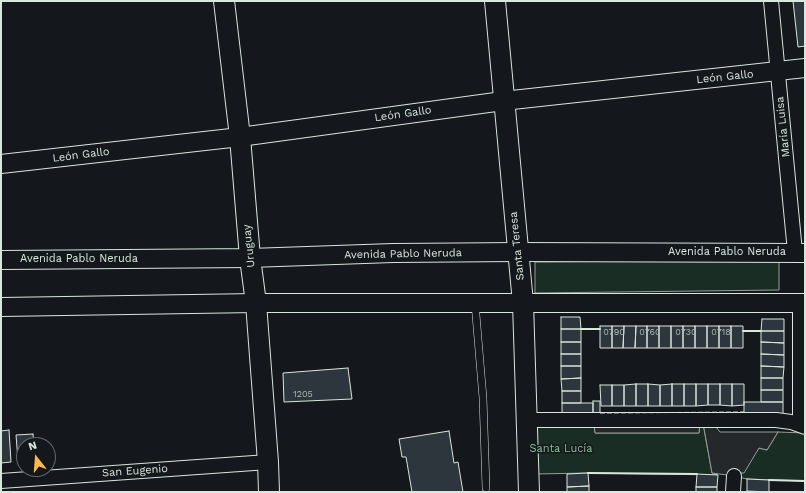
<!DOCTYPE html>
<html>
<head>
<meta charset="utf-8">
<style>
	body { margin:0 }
	#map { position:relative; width:806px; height:493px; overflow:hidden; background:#14181c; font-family:"Work Sans",sans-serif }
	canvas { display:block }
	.frame { position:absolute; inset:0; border:2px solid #d8e6dc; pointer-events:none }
	.north { position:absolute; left:16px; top:437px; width:40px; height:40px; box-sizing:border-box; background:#14181c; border:1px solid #626a69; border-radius:50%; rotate:343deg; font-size:11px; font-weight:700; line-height:16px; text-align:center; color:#d8e6dc }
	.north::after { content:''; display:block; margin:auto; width:14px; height:18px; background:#ffb74d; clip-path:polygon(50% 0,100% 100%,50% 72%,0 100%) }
</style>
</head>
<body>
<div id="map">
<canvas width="806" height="493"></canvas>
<div class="frame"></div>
<div class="north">N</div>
</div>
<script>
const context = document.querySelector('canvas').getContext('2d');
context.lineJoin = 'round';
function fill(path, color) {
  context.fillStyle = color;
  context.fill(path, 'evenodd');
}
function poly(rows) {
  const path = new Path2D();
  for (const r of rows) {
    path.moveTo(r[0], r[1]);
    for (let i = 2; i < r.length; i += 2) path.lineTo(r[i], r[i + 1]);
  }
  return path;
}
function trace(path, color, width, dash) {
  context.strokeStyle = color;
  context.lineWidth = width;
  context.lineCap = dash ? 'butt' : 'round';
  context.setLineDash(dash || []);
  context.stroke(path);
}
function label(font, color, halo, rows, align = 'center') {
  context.font = font + ' "Work Sans",sans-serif';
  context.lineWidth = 3;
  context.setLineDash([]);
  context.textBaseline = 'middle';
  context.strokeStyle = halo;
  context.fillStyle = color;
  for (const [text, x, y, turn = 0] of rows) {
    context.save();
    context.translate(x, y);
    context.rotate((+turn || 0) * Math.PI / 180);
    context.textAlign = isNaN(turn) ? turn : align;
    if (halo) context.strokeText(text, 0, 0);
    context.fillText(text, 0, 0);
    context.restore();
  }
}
const green = poly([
	[779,260,779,290,535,293,535,262,779,260],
	[535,423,594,424,595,433,699,433,700,423,703,423,712,473,718,475,588,473,536,474,535,423],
	[778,432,805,433,805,481,747,479,734,476,732,473,759,448,767,450,778,432],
	[715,440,726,465,721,471,715,440]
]);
fill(green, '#1a2d24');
trace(green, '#939e99', 1);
const parking = poly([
	[700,423,699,433,595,433,594,424,700,423],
	[703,423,713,423,720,432,778,432,767,450,759,448,744,473,733,473,734,476,712,473,703,423]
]);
fill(parking, '#24282b');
trace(parking, '#939e99', 1);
const building = poly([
	[793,1,805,1,805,46,798,47,793,1],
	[561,317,580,317,581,329,561,329,561,317],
	[762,319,784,319,784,331,761,331,762,319],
	[600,326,612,326,612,348,600,348,600,326],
	[612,326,624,326,623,348,612,348,612,326],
	[624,326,636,326,635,348,623,348,624,326],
	[636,326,647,326,647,348,635,348,636,326],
	[647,326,659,326,659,348,647,348,647,326],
	[659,326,671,326,671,348,659,348,659,326],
	[671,326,683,326,683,348,671,348,671,326],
	[683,326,695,326,695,348,683,348,683,326],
	[695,326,707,326,707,348,695,348,695,326],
	[707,326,719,326,719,348,707,348,707,326],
	[719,326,731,326,731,348,719,348,719,326],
	[731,326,743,326,743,348,731,348,731,326],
	[561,329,581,329,581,342,561,342,561,329],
	[761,331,784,331,784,343,761,342,761,331],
	[561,342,581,342,581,354,561,354,561,342],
	[761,342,784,343,784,355,761,354,761,342],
	[561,354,581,354,581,366,561,366,561,354],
	[761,354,784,355,784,367,761,366,761,354],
	[561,366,581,366,581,378,561,379,561,366],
	[761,366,784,367,783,378,761,378,761,366],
	[348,368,352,399,284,402,283,373,348,368],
	[581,378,581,391,562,391,561,379,581,378],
	[761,378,783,378,783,390,761,390,761,378],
	[636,384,636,406,624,406,624,385,636,384],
	[636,384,648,384,648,406,636,406,636,384],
	[648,384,660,385,660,406,648,406,648,384],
	[672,384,672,406,660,406,660,385,672,384],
	[672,384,684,384,684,406,672,406,672,384],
	[684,384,696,384,696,406,684,406,684,384],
	[696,384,708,384,708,405,696,406,696,384],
	[708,384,720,384,720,405,708,405,708,384],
	[720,384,732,384,732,406,720,405,720,384],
	[732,384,744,384,744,405,732,406,732,384],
	[600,385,612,385,612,406,601,406,600,385],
	[612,385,624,385,624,406,612,406,612,385],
	[761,390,783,390,783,402,761,402,761,390],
	[562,391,581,391,581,403,562,403,562,391],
	[593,401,600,401,600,413,593,414,593,401],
	[744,402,783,402,783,414,744,414,744,402],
	[562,403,593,403,593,415,562,415,562,403],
	[9,430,11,462,1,463,1,431,9,430],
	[449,431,454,463,458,462,463,492,412,492,406,457,402,457,399,439,449,431],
	[33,434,34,445,24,445,24,459,18,460,16,435,33,434],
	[588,473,589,486,567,487,567,474,588,473],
	[697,474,718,475,717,487,696,487,697,474],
	[747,479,769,480,769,492,747,491,747,479],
	[589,486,589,492,567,492,567,487,589,486],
	[696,487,717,487,717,492,696,492,696,487]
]);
fill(building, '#2c363c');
trace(building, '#d8e6dc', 1);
const service = poly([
	[475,303,483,398,486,488]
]);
const minor = poly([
	[771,1,795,252],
	[527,420,776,420,791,422,805,427],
	[800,425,800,303],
	[1,481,268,462],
	[733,492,734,476]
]);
const tertiary = poly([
	[1,164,240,137,503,101,805,68],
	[1,260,250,258,393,253,518,252,805,253],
	[1,307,256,303,805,303]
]);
const secondary = poly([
	[224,1,240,137,250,258,256,303,268,462,269,492],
	[495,1,523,303,529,492]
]);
trace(service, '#d8e6dc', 8);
trace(minor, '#d8e6dc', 16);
trace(tertiary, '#d8e6dc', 20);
trace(secondary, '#d8e6dc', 22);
trace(service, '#14181c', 7);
trace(minor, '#14181c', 14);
trace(tertiary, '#14181c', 18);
trace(secondary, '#14181c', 20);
trace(poly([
	[600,413,744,412]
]), '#d8e6dc', 1, [5, 2]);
trace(poly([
	[581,329,600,329],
	[743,331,761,331],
	[588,473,697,474],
	[769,480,805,481]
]), '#d8e6dc', 2);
label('9px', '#adbab4', null, [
	["0790",614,332],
	["0760",650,332],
	["0730",686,332],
	["0718",721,332],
	["1205",303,394]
]);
label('11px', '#d8e6dc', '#14181c', [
	["León Gallo",725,77,-6],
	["León Gallo",403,114,-8],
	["María Luisa",783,127,-96],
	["León Gallo",81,155,-7],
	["Uruguay",249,246,-96],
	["Santa Teresa",517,246,-96],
	["Avenida Pablo Neruda",727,252],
	["Avenida Pablo Neruda",403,254,-1],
	["Avenida Pablo Neruda",79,259],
	["San Eugenio",135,471,-4]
]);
label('11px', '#8ac095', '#14181c', [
	["Santa Lucía",561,449]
]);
</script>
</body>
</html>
